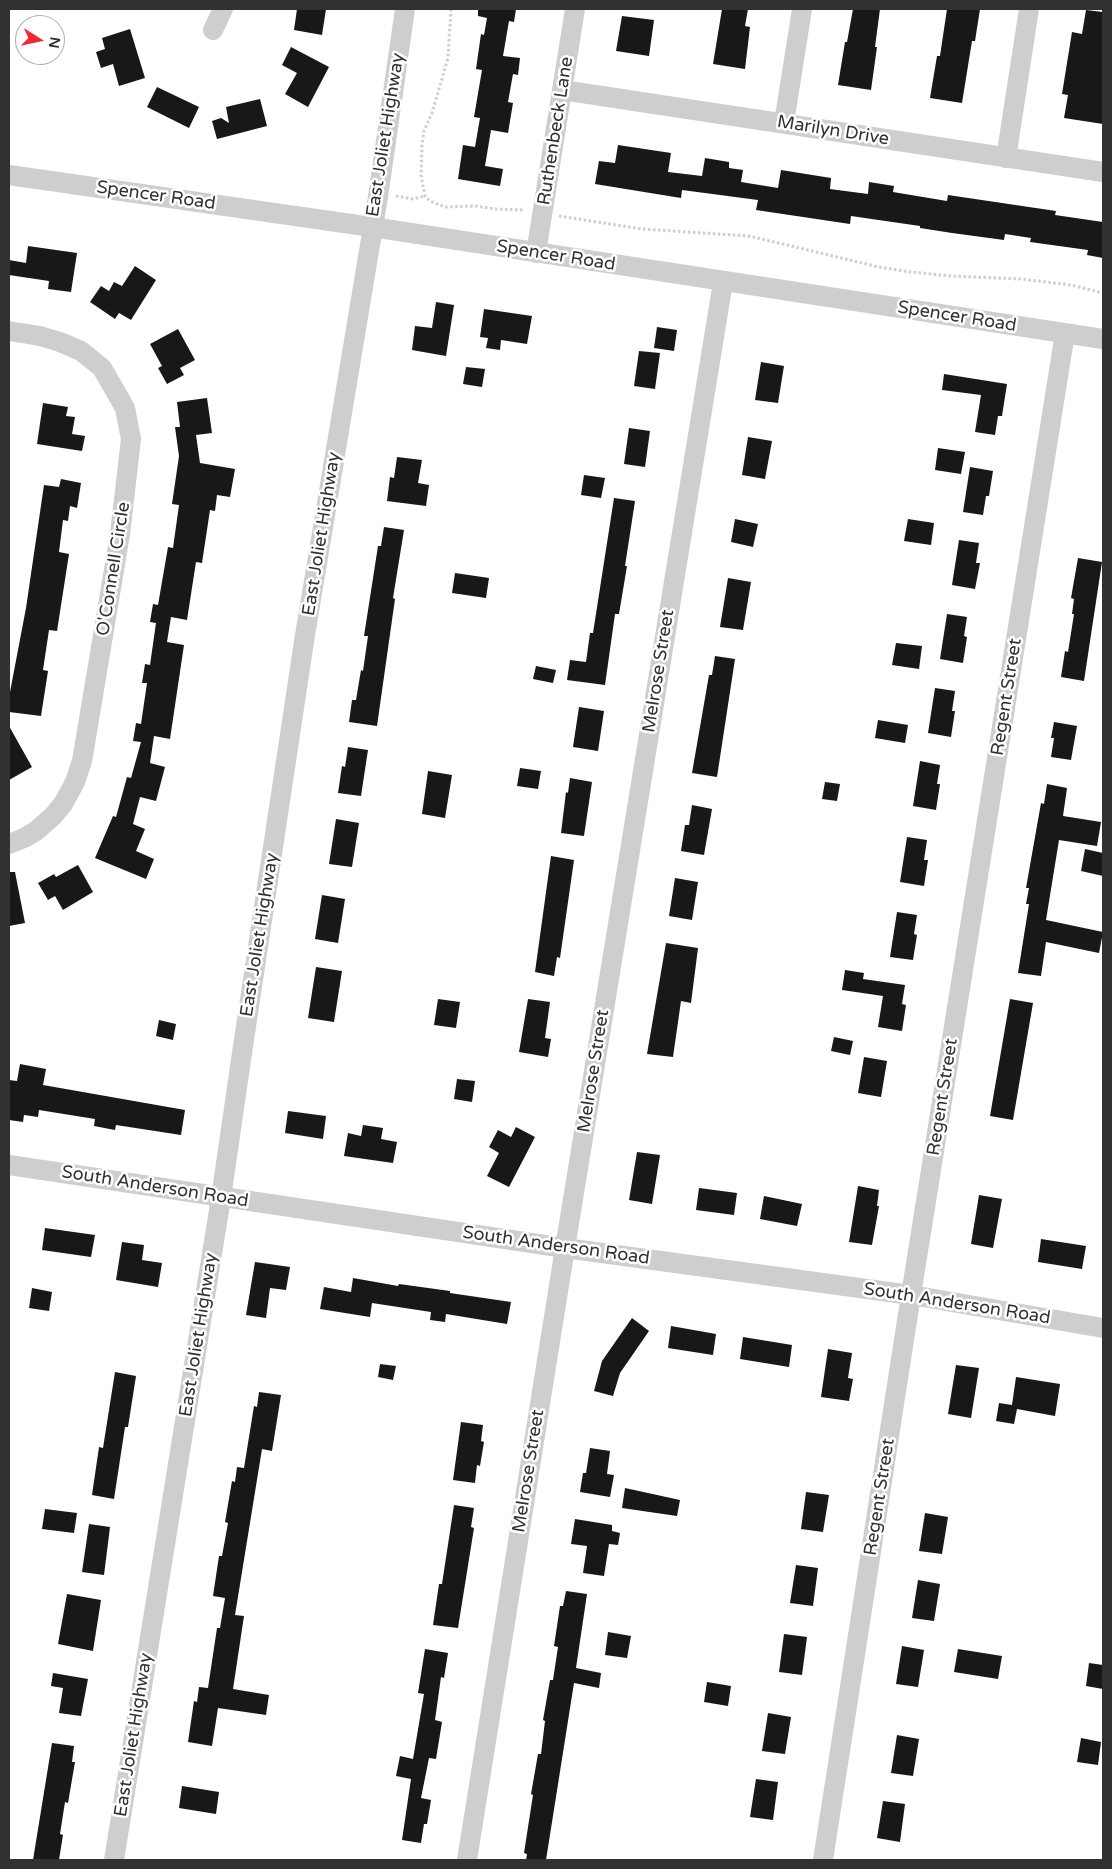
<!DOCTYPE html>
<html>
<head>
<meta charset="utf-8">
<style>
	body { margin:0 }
	#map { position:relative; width:1112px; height:1869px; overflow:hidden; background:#fff; font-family:"Varela Round",sans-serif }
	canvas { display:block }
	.frame { position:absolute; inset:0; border:10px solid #313131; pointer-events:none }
	.north { position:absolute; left:15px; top:15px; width:50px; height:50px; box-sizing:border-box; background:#fff; border:1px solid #adadad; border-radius:50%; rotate:100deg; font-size:14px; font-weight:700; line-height:20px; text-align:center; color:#313131 }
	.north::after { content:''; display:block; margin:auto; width:18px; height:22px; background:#f52636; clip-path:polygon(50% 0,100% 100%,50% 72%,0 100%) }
</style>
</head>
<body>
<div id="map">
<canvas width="1112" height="1869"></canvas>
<div class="frame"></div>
<div class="north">N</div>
</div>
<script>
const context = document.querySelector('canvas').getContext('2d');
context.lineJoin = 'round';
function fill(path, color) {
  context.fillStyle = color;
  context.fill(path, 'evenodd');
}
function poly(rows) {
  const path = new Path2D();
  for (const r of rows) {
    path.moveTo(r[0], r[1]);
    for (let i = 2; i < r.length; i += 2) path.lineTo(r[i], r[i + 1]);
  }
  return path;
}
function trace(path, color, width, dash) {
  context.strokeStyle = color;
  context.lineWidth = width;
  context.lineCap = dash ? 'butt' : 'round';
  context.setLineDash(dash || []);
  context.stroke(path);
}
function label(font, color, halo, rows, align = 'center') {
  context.font = font + ' "Varela Round",sans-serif';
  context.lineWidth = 5;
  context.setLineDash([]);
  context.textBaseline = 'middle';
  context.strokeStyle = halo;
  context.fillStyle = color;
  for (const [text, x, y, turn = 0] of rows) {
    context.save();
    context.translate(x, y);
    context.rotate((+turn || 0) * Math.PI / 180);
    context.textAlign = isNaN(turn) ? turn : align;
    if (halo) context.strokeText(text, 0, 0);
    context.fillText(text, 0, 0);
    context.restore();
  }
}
fill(poly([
	[297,9,326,9,322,35,294,30],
	[478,9,516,9,514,22,509,21,503,56,520,58,518,75,513,74,508,102,513,103,508,133,491,130,485,166,503,169,500,186,458,179,463,145,475,147,480,118,474,117,482,70,476,69,481,34,484,35,487,18,478,16],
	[722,9,748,9,745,26,750,27,745,69,713,64],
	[853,9,880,9,875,47,877,47,871,90,838,85,845,42,847,42],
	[947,9,980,9,975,41,972,41,962,103,930,98,937,56,940,56],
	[1086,10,1103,12,1103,124,1064,118,1068,95,1062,94,1072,32,1082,34],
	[622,16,654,20,649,56,616,51],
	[130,29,145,78,119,86,113,64,101,68,96,52,105,49,102,38],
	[291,47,329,67,308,107,285,94,297,73,282,65],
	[157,87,199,107,189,128,147,107],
	[260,99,267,126,217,139,212,121,221,118,229,123,226,107],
	[618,145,671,153,668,172,702,176,705,158,729,162,729,168,743,170,741,182,778,188,781,170,831,178,830,189,868,194,869,182,894,186,893,192,947,201,948,195,1056,211,1055,215,1103,222,1103,258,1087,255,1088,250,1030,242,1031,238,1005,234,1004,240,952,233,920,228,920,226,851,216,850,224,756,210,758,200,682,190,681,198,595,184,599,161,615,163],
	[28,246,77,253,71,292,48,289,49,281,9,275,9,260,26,263],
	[135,266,156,280,131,320,119,313,115,319,90,302,101,286,109,291,114,282,122,286],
	[436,302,454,305,446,356,412,350,415,326,432,328],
	[484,309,532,316,527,344,501,340,500,350,486,348,488,338,480,337],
	[657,327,677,330,674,351,654,348],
	[178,329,195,360,180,368,184,375,167,384,158,368,162,366,150,344],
	[639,351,660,353,655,389,634,386],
	[761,362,784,366,778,403,755,400],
	[466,367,485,369,482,387,463,384],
	[944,374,1007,384,1002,416,998,416,995,435,975,432,981,395,942,390],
	[207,398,212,433,196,435,200,463,235,469,230,497,217,495,215,511,210,510,202,563,196,562,187,620,171,617,167,642,184,645,170,739,154,736,150,763,165,767,156,801,140,797,133,824,145,829,136,851,154,859,146,879,95,858,113,816,116,817,127,777,131,778,141,742,133,741,136,723,141,724,147,683,142,683,145,664,150,665,156,623,150,622,153,604,158,605,168,547,173,548,179,505,172,504,179,456,175,427,180,427,177,402],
	[43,403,68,407,66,416,75,417,72,434,85,436,82,451,37,444],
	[629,428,650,431,645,467,624,464],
	[748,437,772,441,765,479,742,475],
	[938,448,965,452,961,474,935,470],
	[397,457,422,460,418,483,429,485,426,506,387,501,390,477,394,478],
	[970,467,993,471,989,496,986,496,983,515,963,512],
	[584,475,605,478,601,498,581,495],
	[61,479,81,483,77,508,70,506,68,521,63,520,59,552,69,554,57,631,49,630,43,670,48,671,41,716,9,712,9,692,10,692,26,608,44,485,59,487],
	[614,498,635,501,625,566,627,566,619,614,615,614,605,685,567,680,570,660,586,662,590,633,593,633],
	[735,519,758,524,753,547,731,542],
	[908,519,934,523,931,545,904,541],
	[384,527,404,530,393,598,395,599,377,726,349,722,352,700,356,700,361,670,363,671,368,636,364,636,378,546,381,546],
	[959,540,979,543,976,563,980,563,975,589,952,585],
	[1078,558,1102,562,1084,681,1061,677,1065,651,1068,652,1074,614,1072,614,1074,599,1071,598],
	[455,573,489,578,486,598,452,593],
	[728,578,751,582,743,630,720,627],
	[947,614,967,617,964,636,967,637,963,663,940,659],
	[896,643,922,646,919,669,892,665],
	[715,656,735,659,717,777,692,773,709,675,712,675],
	[536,666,556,670,553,683,533,679],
	[935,688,955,691,952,711,955,711,951,737,928,733],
	[579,707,604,711,598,751,573,747],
	[878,720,908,725,905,743,875,738],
	[1054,722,1077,726,1071,760,1051,757,1054,738,1051,738],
	[9,726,32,767,9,780],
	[348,747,368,750,361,796,338,793,342,766,345,767],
	[920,761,940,765,937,784,940,784,936,810,913,806],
	[520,768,541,771,538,789,517,786],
	[428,771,452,775,445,818,422,814],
	[570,778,592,782,584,836,561,833,566,792,568,793],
	[825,782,840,784,837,801,822,799],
	[1047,784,1067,788,1063,816,1101,822,1097,846,1059,840,1046,920,1103,932,1099,953,1046,942,1041,976,1018,973,1029,904,1026,904,1029,888,1026,888,1041,803,1044,804],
	[692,805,712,809,704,855,681,851,685,825,689,825],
	[336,819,359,823,352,867,329,864],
	[907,837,927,840,924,860,928,860,924,886,900,882],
	[1085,849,1103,853,1103,876,1081,871],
	[551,856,574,860,560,958,557,957,554,976,535,972],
	[78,865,93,892,63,910,55,896,48,900,38,883,54,874,56,877],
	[9,872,15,872,25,923,9,926],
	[675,878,698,882,692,920,669,916],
	[322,895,345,899,338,943,315,939],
	[897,912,917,915,914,934,917,935,913,960,890,957],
	[666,943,698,948,691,1003,681,1001,673,1057,647,1054],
	[316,967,342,971,334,1022,308,1018],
	[845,970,864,973,863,979,905,985,902,1004,906,1005,902,1031,878,1027,883,996,842,990],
	[438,999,460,1002,456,1028,434,1025],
	[528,999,550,1002,545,1038,551,1039,548,1057,519,1052],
	[1010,999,1033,1003,1013,1120,990,1116],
	[159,1020,176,1024,173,1040,156,1036],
	[834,1037,853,1041,850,1055,831,1051],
	[864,1057,887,1061,881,1097,858,1093],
	[20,1064,46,1069,43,1085,185,1110,181,1135,116,1125,115,1130,94,1126,95,1119,39,1110,38,1117,24,1115,23,1122,9,1120,9,1080,17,1081],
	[457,1079,475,1081,472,1102,454,1099],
	[288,1111,326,1116,323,1139,285,1133],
	[363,1125,383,1128,381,1139,397,1142,393,1163,344,1156,348,1133,361,1136],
	[516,1127,535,1137,509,1187,487,1176,499,1153,489,1147,498,1130,511,1137],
	[637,1152,660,1155,652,1204,629,1200],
	[858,1186,879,1190,877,1206,879,1206,872,1245,849,1242],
	[699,1188,737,1193,734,1215,696,1210],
	[979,1195,1002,1199,993,1248,971,1244],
	[764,1196,802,1204,797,1226,760,1219],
	[45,1228,95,1235,91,1257,42,1250],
	[1041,1239,1086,1246,1082,1269,1038,1262],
	[122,1242,144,1245,142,1260,162,1263,158,1287,116,1280],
	[255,1262,290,1267,286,1290,270,1288,266,1318,246,1315],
	[353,1278,398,1286,399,1284,450,1291,450,1293,511,1302,507,1324,446,1314,445,1322,430,1320,431,1312,372,1303,370,1317,320,1309,324,1287,351,1292],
	[32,1288,52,1292,49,1311,29,1308],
	[632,1318,649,1331,620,1373,613,1396,594,1391,602,1361],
	[671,1326,716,1334,713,1355,668,1348],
	[743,1337,792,1345,789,1367,740,1359],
	[828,1349,852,1353,848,1378,853,1379,849,1401,821,1397],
	[380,1364,396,1366,393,1380,378,1377],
	[956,1365,979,1368,971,1418,948,1414],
	[115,1372,136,1376,128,1427,125,1427,114,1499,92,1495,99,1447,103,1448],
	[1016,1377,1060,1384,1055,1416,1017,1409,1014,1424,996,1421,999,1403,1012,1405],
	[259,1392,281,1395,272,1451,262,1449,235,1615,244,1616,233,1689,269,1695,266,1715,218,1708,212,1746,188,1742,194,1701,197,1702,199,1687,208,1688,217,1628,220,1628,225,1598,213,1596,219,1556,222,1556,228,1523,225,1522,232,1481,235,1482,237,1467,244,1468,254,1406,257,1407],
	[461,1422,483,1425,481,1441,484,1442,480,1466,477,1465,475,1483,453,1480],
	[590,1448,610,1451,607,1474,614,1475,610,1497,580,1492,583,1473,586,1473],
	[625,1488,680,1500,677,1516,622,1508],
	[806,1492,829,1495,823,1532,801,1529],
	[454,1505,474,1508,471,1527,474,1528,458,1628,433,1625,439,1584,442,1584],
	[45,1509,77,1513,74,1533,42,1529],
	[925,1513,948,1517,942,1554,919,1551],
	[575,1519,612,1525,612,1531,620,1533,618,1545,609,1544,604,1576,583,1573,587,1546,571,1544],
	[89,1524,110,1527,104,1575,82,1572],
	[796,1565,818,1568,813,1606,790,1603],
	[918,1580,940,1584,934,1621,912,1618],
	[566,1591,587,1594,576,1668,601,1673,599,1688,574,1683,546,1860,526,1860,527,1854,524,1853,533,1795,531,1794,538,1754,541,1754,545,1721,543,1720,550,1680,553,1680,558,1647,554,1646,560,1606,563,1606],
	[67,1594,101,1600,93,1651,58,1644],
	[608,1632,631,1636,627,1658,605,1655],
	[784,1634,807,1637,802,1675,779,1672],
	[902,1646,924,1650,918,1687,896,1684],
	[425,1649,448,1653,444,1678,441,1677,435,1720,442,1722,436,1759,429,1758,421,1798,431,1800,427,1824,424,1824,421,1843,402,1840,411,1779,396,1776,400,1756,413,1759,424,1694,418,1693],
	[958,1649,1002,1656,998,1679,954,1672],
	[1089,1663,1103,1665,1103,1689,1086,1686],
	[53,1673,88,1679,81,1716,59,1713,63,1688,51,1686],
	[707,1682,731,1686,728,1706,704,1702],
	[768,1713,791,1717,785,1754,762,1751],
	[897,1735,919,1739,913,1776,891,1773],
	[1081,1738,1101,1742,1098,1765,1077,1762],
	[52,1743,74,1746,72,1762,75,1762,68,1803,65,1802,60,1834,63,1835,59,1860,33,1860],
	[756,1779,778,1782,773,1820,750,1817],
	[182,1786,219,1792,216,1814,179,1808],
	[883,1801,905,1804,900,1842,877,1838]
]), '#181818');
trace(poly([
	[451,9,448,58,432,113,424,131,422,145,421,175,425,196,430,201,445,207,475,206,496,209,525,210],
	[396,196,413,199,425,196],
	[559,216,642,229,749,236,879,267,910,272,952,276,1021,279,1071,285,1103,293]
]), '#cecece', 3, [2.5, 2.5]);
trace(poly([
	[213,30,223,9],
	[562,90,1103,172],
	[784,123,802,9],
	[1006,158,1029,9],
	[9,175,372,227,1103,339],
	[536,253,575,9],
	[9,331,40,336,60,342,81,351,102,368,125,408,131,439,120,534,82,761,75,782,63,804,53,816,36,831,24,838,9,844],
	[9,1165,565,1248,911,1295,1103,1328],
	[114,1860,221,1198,242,1053,305,635,378,197,405,9],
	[467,1860,565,1248,723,282],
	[823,1860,911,1295,1065,333]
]), '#cecece', 20);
label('18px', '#313131', '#fff', [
	["Ruthenbeck Lane",556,131,-81],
	["Marilyn Drive",833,131,9],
	["East Joliet Highway",386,135,-81],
	["Spencer Road",156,196,8],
	["Spencer Road",556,256,9],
	["Spencer Road",957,317,9],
	["East Joliet Highway",322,534,-81],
	["O'Connell Circle",114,569,-81],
	["Melrose Street",659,671,-81],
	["Regent Street",1007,697,-81],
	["East Joliet Highway",260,935,-81],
	["Melrose Street",594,1071,-81],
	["Regent Street",943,1097,-81],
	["South Anderson Road",155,1187,9],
	["South Anderson Road",556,1246,8],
	["South Anderson Road",957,1304,9],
	["East Joliet Highway",199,1335,-81],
	["Melrose Street",529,1471,-81],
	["Regent Street",880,1497,-81],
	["East Joliet Highway",134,1735,-81]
]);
</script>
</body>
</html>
